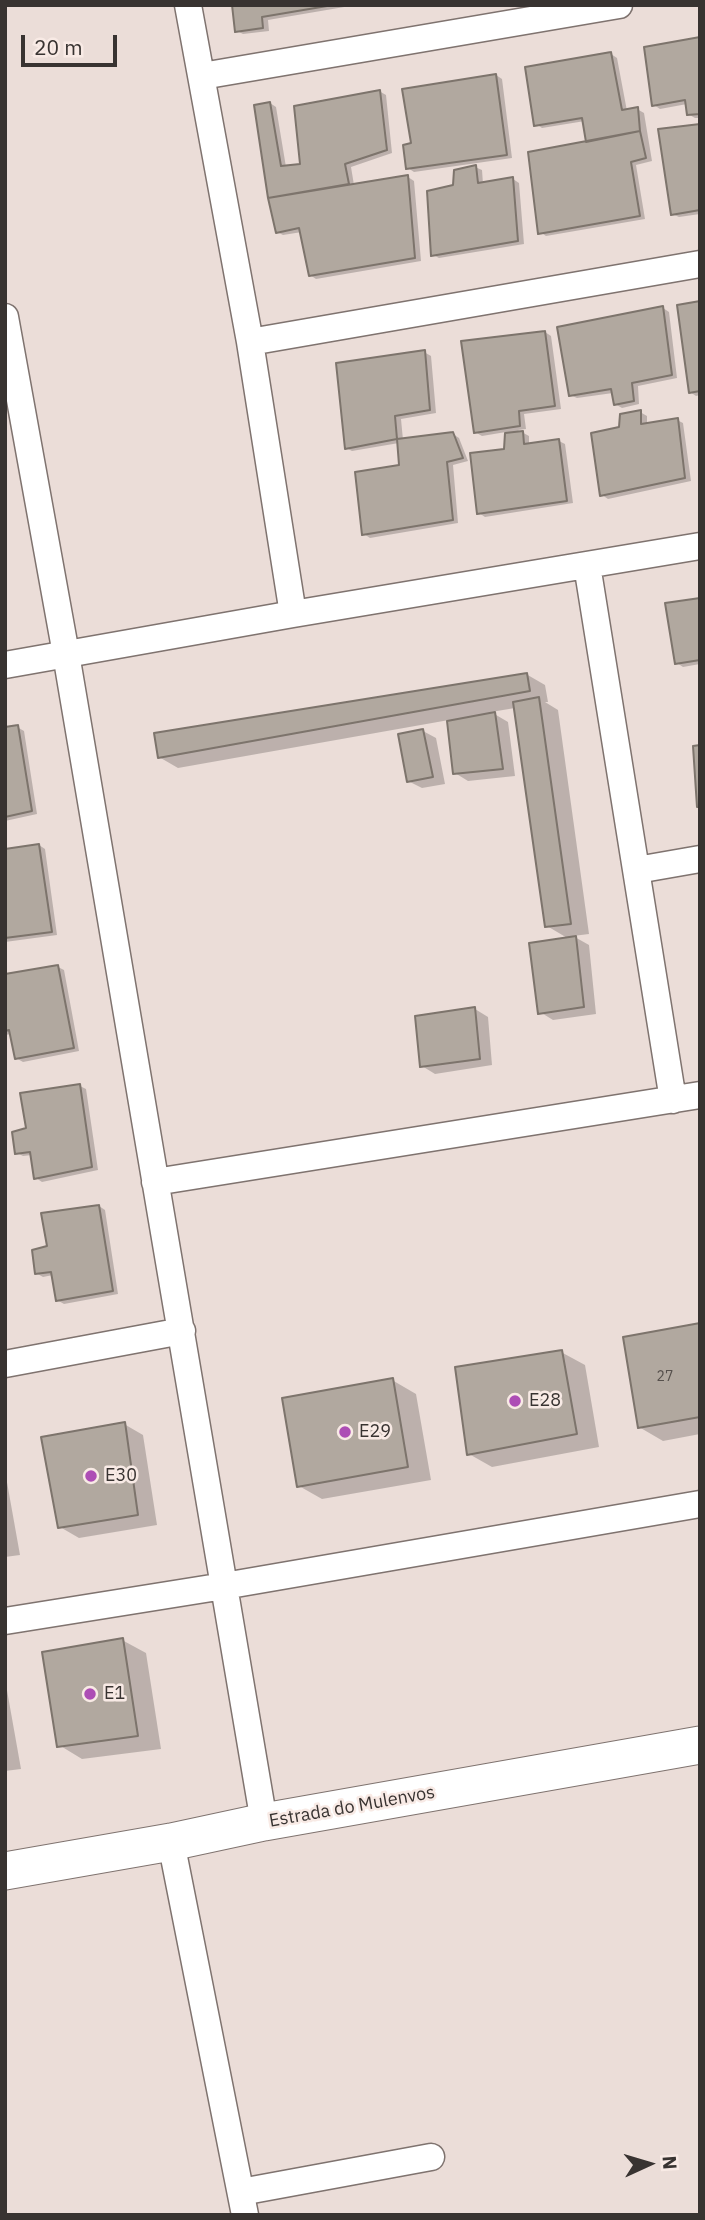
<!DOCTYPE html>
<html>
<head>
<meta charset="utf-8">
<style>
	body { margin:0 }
	#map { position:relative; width:705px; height:2220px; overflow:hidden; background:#ebddd8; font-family:"IBM Plex Sans",sans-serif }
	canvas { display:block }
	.frame { position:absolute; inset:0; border:7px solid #383331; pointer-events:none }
	.north { position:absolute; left:614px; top:2129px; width:70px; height:70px; -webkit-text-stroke:5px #f8eae5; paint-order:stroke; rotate:86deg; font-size:19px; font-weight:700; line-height:28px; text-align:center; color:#383331 }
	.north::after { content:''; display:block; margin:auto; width:24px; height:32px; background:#383331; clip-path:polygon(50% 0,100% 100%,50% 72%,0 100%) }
	.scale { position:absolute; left:21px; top:35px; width:96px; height:32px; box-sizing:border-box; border:4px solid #383331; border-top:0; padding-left:9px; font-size:21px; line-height:24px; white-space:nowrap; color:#383331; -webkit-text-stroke:5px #f8eae5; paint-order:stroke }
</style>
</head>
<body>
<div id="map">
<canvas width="705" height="2220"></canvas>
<div class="frame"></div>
<div class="north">N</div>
<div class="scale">20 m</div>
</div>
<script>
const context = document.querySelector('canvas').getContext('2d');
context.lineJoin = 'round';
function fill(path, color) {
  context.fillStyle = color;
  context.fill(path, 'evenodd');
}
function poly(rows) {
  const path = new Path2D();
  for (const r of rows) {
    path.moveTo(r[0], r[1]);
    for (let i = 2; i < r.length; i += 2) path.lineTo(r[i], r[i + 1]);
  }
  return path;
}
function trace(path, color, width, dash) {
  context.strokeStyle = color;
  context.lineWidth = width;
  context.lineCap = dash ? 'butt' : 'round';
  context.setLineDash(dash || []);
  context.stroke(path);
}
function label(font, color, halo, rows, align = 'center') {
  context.font = font + ' "IBM Plex Sans",sans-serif';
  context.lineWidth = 5;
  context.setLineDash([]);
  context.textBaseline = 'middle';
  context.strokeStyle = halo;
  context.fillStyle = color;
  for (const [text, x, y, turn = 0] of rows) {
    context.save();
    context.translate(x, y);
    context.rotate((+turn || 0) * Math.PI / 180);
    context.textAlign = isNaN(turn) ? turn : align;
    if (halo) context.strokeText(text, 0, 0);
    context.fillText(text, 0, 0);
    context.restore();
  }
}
fill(poly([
	[234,5,356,5,268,20,269,31,243,34,237,31],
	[700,39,700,118,695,118,688,114,687,104,660,109,654,105],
	[611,54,617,58,627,111,637,109,644,113,652,161,636,165,645,219,546,236,540,232,588,143,585,121,542,128,536,124],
	[496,75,502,79,512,158,414,172,408,168,413,144],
	[379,91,386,95,392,153,351,167,354,185,408,177,414,181,421,261,316,279,310,275,302,232,283,235,277,232,256,106,270,103,276,107,286,167,302,166],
	[700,125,700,214,679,217,672,214],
	[475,167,482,170,483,184,513,179,519,183,524,244,439,258,433,255,455,186],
	[700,303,700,395,696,396,690,392],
	[663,308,669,312,677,378,638,386,639,404,622,408,615,404,613,393,577,398,570,395],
	[545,332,551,336,561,409,524,414,526,429,518,430,529,436,529,445,559,441,565,444,573,503,485,517,479,513,506,450,506,432,482,436,475,432],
	[424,352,431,356,436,413,401,419,403,440,453,434,459,438,468,461,453,465,458,523,370,538,364,534,401,466,399,443,352,451,346,448],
	[640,412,647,416,647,425,677,420,683,423,691,481,608,499,602,495,621,429],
	[700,600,700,664,683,667,677,663],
	[526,674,545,685,548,702,545,702,558,710,589,934,573,936,589,945,596,1014,553,1020,540,1012,569,939,547,926,515,708,491,712,508,722,515,776,468,781,455,773,449,720,178,768,159,757],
	[17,727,24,731,37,814,5,821,5,729],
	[423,731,436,738,445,784,422,788,408,781],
	[39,845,45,849,57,935,5,942,5,851],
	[58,967,64,970,79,1051,23,1062,16,1058,12,1034,5,1035,5,1010],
	[475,1009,488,1017,492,1065,435,1074,422,1066],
	[80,1086,86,1089,98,1170,42,1182,36,1178,32,1155,23,1156,17,1153,28,1130],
	[99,1206,105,1210,118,1294,64,1304,57,1300,53,1275,43,1277,36,1273,49,1248],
	[700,1325,700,1434,663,1441,639,1427],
	[561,1352,585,1365,599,1447,492,1467,469,1454],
	[392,1380,416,1394,431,1480,322,1499,299,1486],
	[124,1424,143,1435,157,1525,79,1538,60,1527],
	[5,1471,20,1555,5,1557],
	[122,1640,146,1653,161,1749,82,1759,59,1745],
	[5,1679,21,1769,5,1771]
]), '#0003');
const building = poly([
	[232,5,333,5,262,17,263,28,235,32,232,5],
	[700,37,700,114,687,115,685,100,652,106,644,47,700,37],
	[611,52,622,110,638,107,640,131,586,142,582,118,534,126,525,67,611,52],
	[496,74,507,155,406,169,403,145,411,143,402,89,496,74],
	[380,90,387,150,345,164,349,184,268,198,254,105,270,102,281,166,300,164,294,106,380,90],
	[700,124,700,210,671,215,658,129,700,124],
	[640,131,646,158,631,162,640,216,538,234,528,152,640,131],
	[476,165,478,183,513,177,518,241,431,256,427,191,453,185,454,170,476,165],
	[408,175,415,258,309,276,299,228,276,233,268,198,408,175],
	[700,301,700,391,689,393,677,305,700,301],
	[663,306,672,375,632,383,634,401,614,405,611,389,569,396,557,327,663,306],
	[545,331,555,406,519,411,520,426,474,433,461,341,545,331],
	[425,350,430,410,395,416,397,439,345,449,336,363,425,350],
	[641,410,641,424,678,418,685,478,600,496,591,433,619,427,620,414,641,410],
	[523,431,524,444,559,439,567,501,477,514,470,453,504,449,505,433,523,431],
	[453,432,463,458,447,462,453,520,362,535,355,472,399,465,397,439,453,432],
	[700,598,700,660,675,664,665,603,700,598],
	[527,673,530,691,158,758,154,733,527,673],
	[539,697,571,924,545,927,513,702,539,697],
	[495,712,503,769,453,774,447,721,495,712],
	[18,725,32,811,5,817,5,727,18,725],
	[423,729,433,777,407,782,398,734,423,729],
	[700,745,700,807,697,807,693,746,700,745],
	[39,844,52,932,5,938,5,849,39,844],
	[576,936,584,1007,538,1014,529,943,576,936],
	[58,965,74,1048,15,1059,9,1030,5,1031,5,974,58,965],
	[475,1007,480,1059,420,1067,415,1016,475,1007],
	[80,1084,92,1167,34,1179,30,1152,15,1154,12,1132,26,1128,20,1093,80,1084],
	[99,1205,113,1291,56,1301,51,1272,35,1274,32,1250,47,1246,41,1213,99,1205],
	[700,1323,700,1417,638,1428,623,1337,700,1323],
	[562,1350,577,1434,467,1455,455,1367,562,1350],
	[393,1378,408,1467,297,1487,282,1398,393,1378],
	[125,1422,138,1515,58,1528,41,1437,125,1422],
	[123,1638,138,1736,57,1747,42,1652,123,1638]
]);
fill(building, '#b1a89f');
trace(building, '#7d746c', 2);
const street = poly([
	[188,5,250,342,293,614],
	[202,76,619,5],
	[5,317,66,654,264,1822],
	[250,342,700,264],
	[587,565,673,1100],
	[5,665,293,614,700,546],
	[637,870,700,859],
	[155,1182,700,1095],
	[5,1364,182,1331],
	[5,1621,224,1586,700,1504],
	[171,1842,245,2215],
	[241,2192,431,2157]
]);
const secondary = poly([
	[5,1871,171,1842,264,1822,700,1745]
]);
trace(street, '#7f736f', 29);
trace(secondary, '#7f736f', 39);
trace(street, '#fff', 26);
trace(secondary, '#fff', 37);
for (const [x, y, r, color] of [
	[515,1401,7,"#ad4db5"],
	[345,1432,7,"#ad4db5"],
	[91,1476,7,"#ad4db5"],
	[90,1694,7,"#ad4db5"]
]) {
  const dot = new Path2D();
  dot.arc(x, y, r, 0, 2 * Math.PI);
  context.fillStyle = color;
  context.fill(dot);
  trace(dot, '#f8eae5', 2.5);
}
label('14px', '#56504c', null, [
	["27",665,1377]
]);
label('18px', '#383331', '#f8eae5', [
	["E28",529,1401],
	["E29",359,1432],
	["E30",105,1476],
	["E1",104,1694]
], 'left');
label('18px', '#383331', '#f8eae5', [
	["Estrada do Mulenvos",352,1807,-10]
]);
</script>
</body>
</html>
